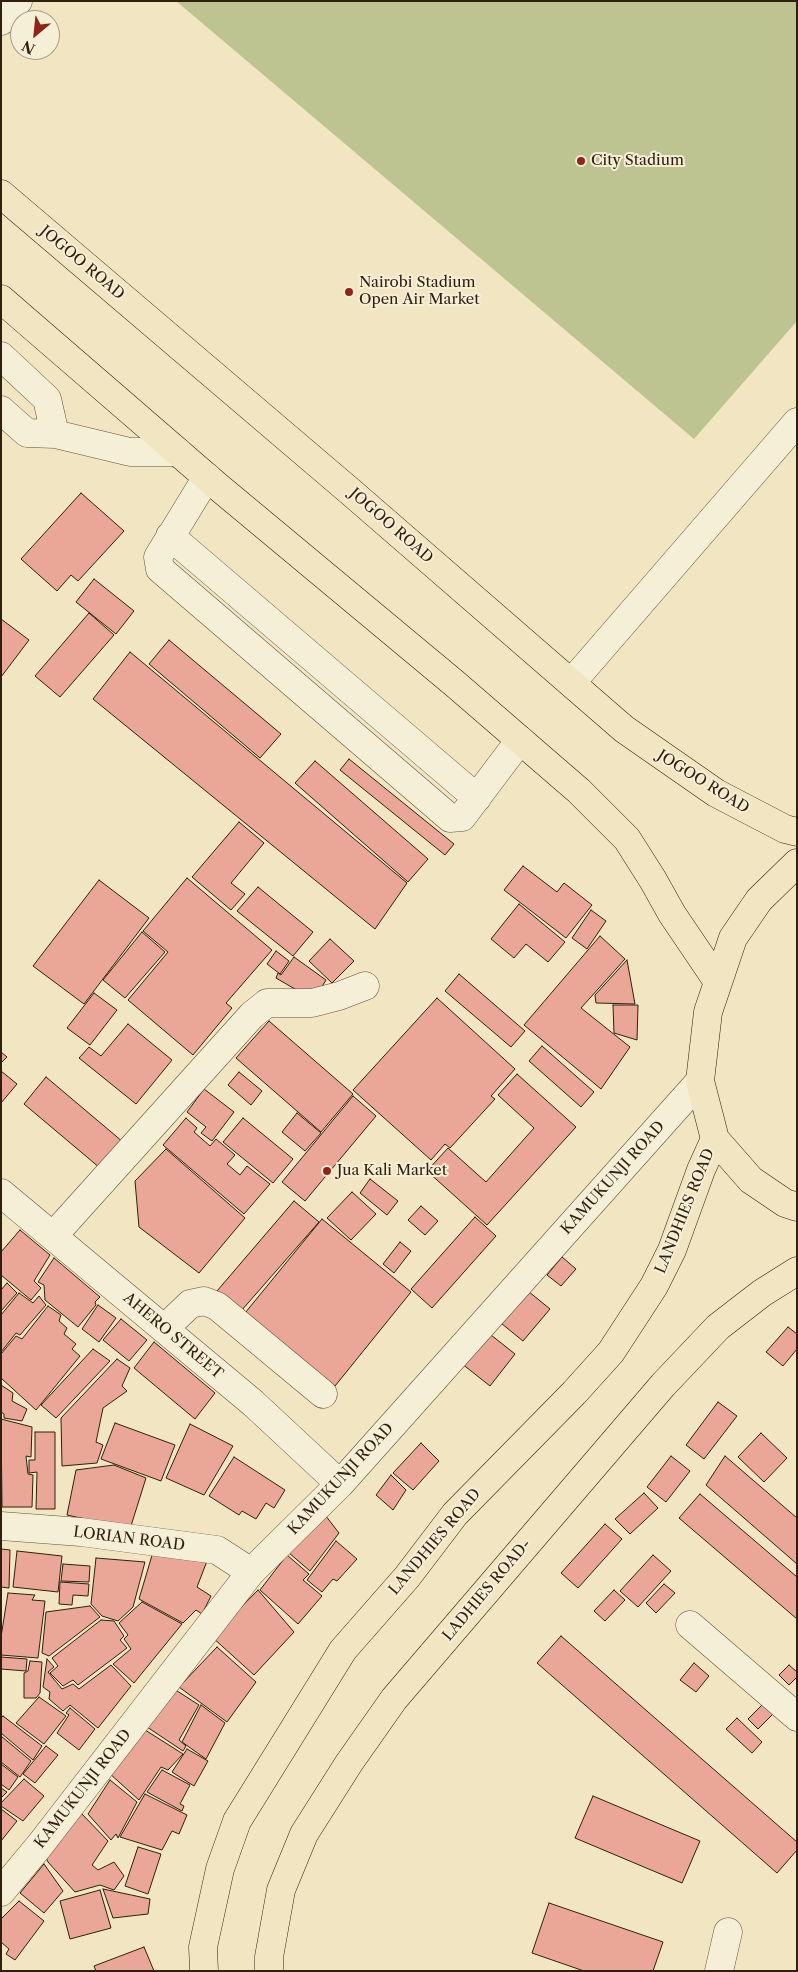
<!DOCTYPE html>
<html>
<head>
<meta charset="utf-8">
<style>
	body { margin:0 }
	#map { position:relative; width:798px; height:1972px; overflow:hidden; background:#f1e6c1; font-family:"Libre Caslon Text",serif }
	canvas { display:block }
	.frame { position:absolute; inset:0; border:2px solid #301f0e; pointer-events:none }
	.north { position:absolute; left:10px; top:10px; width:50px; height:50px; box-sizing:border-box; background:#f6efd7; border:1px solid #a79c87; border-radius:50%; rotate:208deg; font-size:14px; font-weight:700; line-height:20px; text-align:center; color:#301f0e }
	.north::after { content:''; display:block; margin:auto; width:18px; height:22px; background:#8f2418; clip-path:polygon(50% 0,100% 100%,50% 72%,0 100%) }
</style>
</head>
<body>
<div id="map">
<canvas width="798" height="1972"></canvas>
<div class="frame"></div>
<div class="north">N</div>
</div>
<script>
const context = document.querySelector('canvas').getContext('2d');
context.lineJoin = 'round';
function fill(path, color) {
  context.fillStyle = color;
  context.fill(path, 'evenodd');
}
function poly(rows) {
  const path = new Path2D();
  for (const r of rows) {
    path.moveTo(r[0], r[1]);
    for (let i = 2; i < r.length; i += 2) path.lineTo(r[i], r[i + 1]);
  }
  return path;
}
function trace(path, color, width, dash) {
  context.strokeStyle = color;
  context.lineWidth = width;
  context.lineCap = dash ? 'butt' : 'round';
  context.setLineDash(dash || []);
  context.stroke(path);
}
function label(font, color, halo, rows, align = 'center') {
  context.font = font + ' "Libre Caslon Text",serif';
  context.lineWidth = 4;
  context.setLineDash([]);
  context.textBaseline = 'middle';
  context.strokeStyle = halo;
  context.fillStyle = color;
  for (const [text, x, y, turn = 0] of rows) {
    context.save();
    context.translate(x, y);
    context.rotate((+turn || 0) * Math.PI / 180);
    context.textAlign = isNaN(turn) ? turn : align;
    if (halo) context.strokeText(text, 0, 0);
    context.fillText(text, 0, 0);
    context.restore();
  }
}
fill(poly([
	[176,1,797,1,797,321,694,439]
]), '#bdc491');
const building = poly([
	[81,493,124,531,78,581,71,575,57,591,21,559,81,493],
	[94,579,134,611,116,634,76,602,94,579],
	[89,613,114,635,60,697,35,676,89,613],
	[1,619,29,640,1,677,1,619],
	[169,640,281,734,260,758,149,664,169,640],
	[130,652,407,883,375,929,93,699,130,652],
	[349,759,454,844,445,855,340,770,349,759],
	[315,761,428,859,408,882,295,783,315,761],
	[239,822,264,843,231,883,245,894,231,910,192,877,239,822],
	[523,866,557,892,564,883,592,905,566,938,504,890,523,866],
	[187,878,272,950,226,1003,232,1008,193,1055,128,1000,168,952,143,931,187,878],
	[99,880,149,918,84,1004,33,966,99,880],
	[258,887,313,932,293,956,237,911,258,887],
	[519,904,565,942,548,962,526,944,514,958,491,939,519,904],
	[591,910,606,921,587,949,572,938,591,910],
	[142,932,165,952,125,998,103,980,142,932],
	[600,936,625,959,581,1008,630,1047,601,1089,524,1025,600,936],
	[330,939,354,961,332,983,309,961,330,939],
	[276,951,289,961,280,974,267,964,276,951],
	[294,957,326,980,318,993,300,992,276,978,278,973,281,975,294,957],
	[627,960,635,1004,596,1003,595,995,627,960],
	[459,974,525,1031,511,1047,445,991,459,974],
	[94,993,117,1010,90,1045,67,1028,94,993],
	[437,998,515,1069,491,1096,495,1099,450,1148,445,1144,431,1160,353,1090,437,998],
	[613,1005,638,1005,637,1040,614,1033,613,1005],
	[269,1021,353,1094,321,1132,236,1058,269,1021],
	[128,1024,172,1060,136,1104,79,1058,89,1047,101,1056,128,1024],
	[542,1046,594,1092,581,1107,529,1061,542,1046],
	[1,1052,7,1057,1,1063,1,1052],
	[1,1071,17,1084,1,1103,1,1071],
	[239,1072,262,1091,251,1105,228,1085,239,1072],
	[517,1074,576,1127,487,1225,427,1171,448,1148,486,1182,534,1128,498,1095,517,1074],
	[46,1077,123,1142,100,1168,24,1104,46,1077],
	[204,1089,234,1112,212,1141,201,1133,206,1127,187,1112,204,1089],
	[353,1096,376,1116,305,1201,282,1182,353,1096],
	[297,1113,321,1133,305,1151,282,1132,297,1113],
	[186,1118,197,1128,194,1132,210,1146,216,1139,235,1155,227,1164,240,1175,247,1166,270,1184,244,1214,163,1145,186,1118],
	[243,1118,293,1159,273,1183,223,1142,243,1118],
	[166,1149,245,1218,199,1273,139,1227,135,1181,166,1149],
	[370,1179,398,1201,387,1215,360,1193,370,1179],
	[352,1192,376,1214,351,1240,327,1218,352,1192],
	[294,1201,319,1222,241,1311,217,1291,294,1201],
	[421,1206,438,1221,425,1235,408,1220,421,1206],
	[475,1217,496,1236,432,1308,411,1289,475,1217],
	[322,1219,411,1292,335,1386,245,1313,322,1219],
	[20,1230,50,1255,34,1281,41,1288,31,1300,1,1275,1,1252,20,1230],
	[400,1242,411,1251,394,1273,383,1264,400,1242],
	[562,1257,576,1269,561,1286,547,1275,562,1257],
	[54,1258,100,1297,95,1302,96,1305,78,1327,45,1300,44,1285,38,1282,54,1258],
	[7,1283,17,1293,1,1311,1,1290,7,1283],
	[523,1287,550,1309,523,1341,496,1319,523,1287],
	[19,1293,33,1303,39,1296,46,1305,20,1335,16,1333,1,1352,1,1315,19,1293],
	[98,1305,116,1318,99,1342,82,1329,98,1305],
	[48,1306,61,1315,59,1321,67,1328,64,1334,76,1344,72,1349,80,1356,36,1410,1,1378,1,1354,16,1336,22,1339,48,1306],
	[121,1319,147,1340,129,1361,103,1340,121,1319],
	[788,1327,797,1334,797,1349,783,1366,766,1352,788,1327],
	[486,1331,515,1354,490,1386,461,1363,486,1331],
	[154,1342,215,1393,195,1419,134,1368,154,1342],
	[93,1349,110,1361,56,1418,41,1405,93,1349],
	[117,1359,130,1368,122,1386,127,1391,103,1408,96,1442,103,1445,97,1463,62,1466,61,1418,117,1359],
	[1,1385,13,1393,12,1401,27,1409,22,1421,4,1418,4,1414,1,1412,1,1385],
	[718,1402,737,1416,704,1459,686,1445,718,1402],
	[1,1419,32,1427,31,1457,26,1456,28,1474,33,1475,32,1507,2,1507,1,1419],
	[115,1423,175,1445,161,1481,101,1459,115,1423],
	[190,1424,233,1446,204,1495,166,1478,190,1424],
	[35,1432,55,1432,55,1509,36,1509,37,1472,29,1473,29,1460,35,1460,35,1432],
	[761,1433,787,1458,764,1482,738,1457,761,1433],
	[421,1443,439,1461,413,1490,393,1473,421,1443],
	[671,1456,690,1471,666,1502,647,1487,671,1456],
	[725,1456,797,1518,797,1564,706,1485,725,1456],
	[234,1457,285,1490,274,1508,266,1503,256,1519,242,1511,239,1515,209,1496,234,1457],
	[114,1465,146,1478,130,1529,67,1515,76,1470,114,1465],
	[391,1475,406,1490,393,1510,376,1495,391,1475],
	[644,1493,658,1508,630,1534,615,1519,644,1493],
	[700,1494,797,1577,797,1619,679,1518,700,1494],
	[322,1511,339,1533,310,1571,289,1553,322,1511],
	[605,1524,622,1539,578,1588,561,1573,605,1524],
	[336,1541,357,1559,337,1581,333,1579,322,1592,307,1580,336,1541],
	[1,1549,10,1550,9,1588,1,1587,1,1549],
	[17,1551,62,1556,58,1592,13,1587,17,1551],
	[153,1552,207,1561,197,1587,211,1596,202,1614,196,1610,183,1623,139,1599,153,1552],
	[287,1555,309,1574,303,1580,322,1596,298,1624,260,1590,287,1555],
	[653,1555,671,1571,638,1607,620,1591,653,1555],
	[96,1558,145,1562,133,1607,118,1621,102,1616,91,1604,96,1558],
	[63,1564,90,1566,89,1582,61,1581,63,1564],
	[60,1582,89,1584,88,1596,73,1595,72,1605,59,1604,60,1582],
	[664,1584,675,1593,656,1613,646,1603,664,1584],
	[258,1590,294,1632,254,1675,212,1637,258,1590],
	[614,1590,625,1600,605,1621,594,1611,614,1590],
	[8,1593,35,1595,32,1600,45,1601,38,1658,1,1655,1,1637,8,1593],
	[142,1602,182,1624,134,1683,113,1664,131,1649,124,1639,128,1635,119,1623,142,1602],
	[90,1606,100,1617,49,1656,42,1653,46,1612,90,1606],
	[101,1620,114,1621,124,1636,120,1640,127,1648,78,1685,73,1680,63,1686,50,1673,58,1666,52,1658,101,1620],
	[561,1636,797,1842,797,1850,777,1873,537,1663,561,1636],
	[217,1647,256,1682,227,1722,179,1687,217,1647],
	[1,1657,27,1659,26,1671,1,1669,1,1657],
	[47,1659,54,1667,48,1672,62,1689,73,1684,79,1689,111,1665,131,1686,98,1728,70,1705,63,1711,49,1699,50,1692,43,1687,47,1659],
	[30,1661,42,1662,40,1693,36,1698,24,1698,24,1673,28,1671,30,1661],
	[694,1663,709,1676,696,1692,680,1680,694,1663],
	[789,1665,797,1672,797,1677,789,1685,779,1675,789,1665],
	[174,1689,199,1705,179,1740,186,1746,183,1751,144,1725,174,1689],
	[39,1697,66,1716,44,1744,16,1723,39,1697],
	[764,1703,774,1713,758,1729,748,1719,764,1703],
	[201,1705,225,1723,206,1759,182,1742,201,1705],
	[70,1708,95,1729,79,1750,57,1733,69,1715,66,1713,70,1708],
	[3,1716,42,1746,33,1760,1,1733,1,1718,3,1716],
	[737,1718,762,1742,752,1753,726,1729,737,1718],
	[142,1728,183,1754,168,1770,161,1767,139,1800,109,1773,142,1728],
	[1,1736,31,1761,20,1777,1,1762,1,1736],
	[46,1746,58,1755,35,1783,23,1774,46,1746],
	[187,1749,208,1761,194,1786,172,1772,187,1749],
	[1,1764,18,1777,9,1790,1,1784,1,1764],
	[162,1770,190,1785,180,1804,184,1806,182,1811,147,1792,162,1770],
	[24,1779,44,1796,23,1821,1,1806,1,1803,24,1779],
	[110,1780,137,1802,118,1838,116,1834,111,1840,88,1814,110,1780],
	[1,1788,7,1792,1,1798,1,1788],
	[145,1794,187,1815,179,1834,172,1831,162,1850,120,1837,145,1794],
	[593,1796,700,1841,682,1883,575,1838,593,1796],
	[1,1809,17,1821,1,1841,1,1809],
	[80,1812,108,1841,92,1865,98,1870,114,1862,124,1876,114,1890,100,1885,75,1892,48,1862,43,1851,80,1812],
	[138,1847,161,1854,148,1894,125,1886,138,1847],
	[44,1864,63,1891,44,1913,20,1893,44,1864],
	[103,1889,150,1899,148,1914,113,1918,103,1889],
	[100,1890,111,1928,70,1939,60,1901,100,1890],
	[19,1901,44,1921,15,1960,6,1954,9,1949,1,1942,1,1919,19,1901],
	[549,1903,663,1942,653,1971,584,1971,532,1953,549,1903],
	[144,1947,154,1971,96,1971,94,1966,144,1947]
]);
fill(building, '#eaa797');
trace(building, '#301f0e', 1);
const minor = poly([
	[1,21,18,1],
	[1,356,47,399,55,434,130,452,178,452],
	[1,410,27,433,55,434],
	[207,477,158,557,160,569,450,818,462,817,520,740],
	[170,536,477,798],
	[572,682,797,422],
	[1,1193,253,1403,340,1484],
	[53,1236,252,1015,267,1003,312,1003,339,996,365,986],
	[164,1329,190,1304,204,1301,217,1306,323,1394],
	[1,1526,81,1532,217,1550,251,1572],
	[690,1625,797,1717],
	[1,1892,40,1845,251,1572,340,1484,700,1081],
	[719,1971,728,1932]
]);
const major = poly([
	[1,194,352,493,624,729,716,793,785,829,797,832],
	[1,299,216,485,454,683,579,791,627,839,653,880,672,914,718,982],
	[797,863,759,900,733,938,708,1012,700,1081,715,1139,751,1180,785,1203,797,1207],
	[204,1971,203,1947,220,1869,237,1821,343,1650,407,1577,455,1514,574,1393,611,1352,654,1286,672,1250,701,1170,715,1139],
	[269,1971,269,1957,281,1890,304,1834,349,1763,394,1699,663,1385,718,1327,762,1293,797,1271]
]);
trace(minor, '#60513b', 29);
trace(major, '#301f0e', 29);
trace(minor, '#f6efd7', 28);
trace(major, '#f1e6c1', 28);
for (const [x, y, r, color] of [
	[581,161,5,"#8f2418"],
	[349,292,5,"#8f2418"],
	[327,1171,5,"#8f2418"]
]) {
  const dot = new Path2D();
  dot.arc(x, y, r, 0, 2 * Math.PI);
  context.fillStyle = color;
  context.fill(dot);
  trace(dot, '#f6efd7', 2);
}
label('15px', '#301f0e', '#f6efd7', [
	["City Stadium",591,161],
	["Nairobi Stadium",359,283],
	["Open Air Market",359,300],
	["Jua Kali Market",337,1171]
], 'left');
label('15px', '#301f0e', '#f6efd7', [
	["JOGOO ROAD",82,263,40],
	["JOGOO ROAD",391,526,41],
	["JOGOO ROAD",703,782,32],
	["KAMUKUNJI ROAD",613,1178,-48],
	["LANDHIES ROAD",685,1211,-68],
	["AHERO STREET",173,1336,40],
	["KAMUKUNJI ROAD",341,1479,-47],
	["LORIAN ROAD",129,1539,7],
	["LANDHIES ROAD",435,1542,-50],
	["LADHIES ROAD-",487,1590,-50],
	["KAMUKUNJI ROAD",83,1789,-52]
]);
</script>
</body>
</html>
